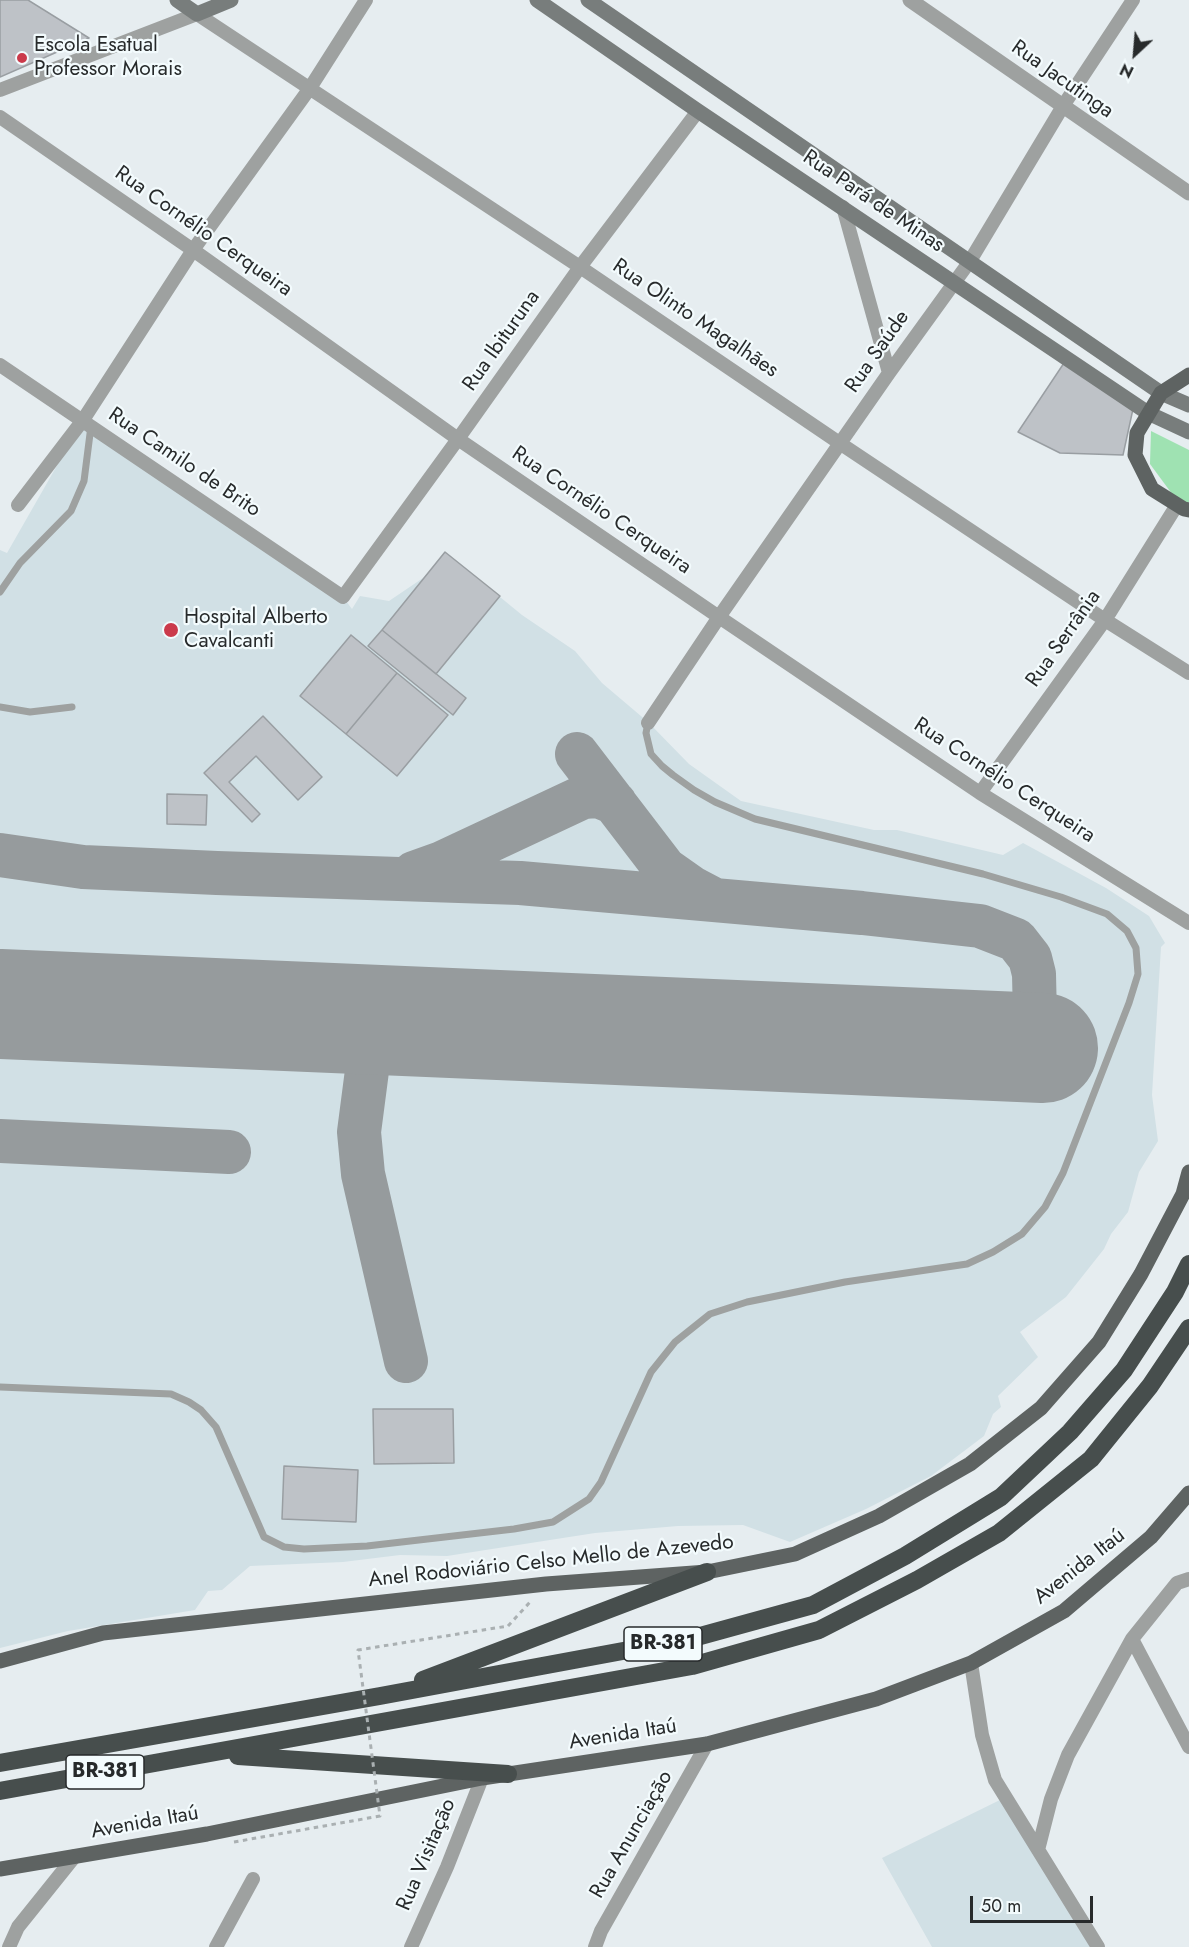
<!DOCTYPE html>
<html>
<head>
<meta charset="utf-8">
<style>
	body { margin:0 }
	#map { position:relative; width:1189px; height:1947px; overflow:hidden; background:#e6edf0; font-family:Jost,sans-serif }
	canvas { display:block }
	.north { position:absolute; left:1105px; top:24px; width:60px; height:60px; -webkit-text-stroke:4px #f3fbfd; paint-order:stroke; rotate:206deg; font-size:16px; font-weight:700; line-height:24px; text-align:center; color:#272a2b }
	.north::after { content:''; display:block; margin:auto; width:21px; height:27px; background:#272a2b; clip-path:polygon(50% 0,100% 100%,50% 72%,0 100%) }
	.scale { position:absolute; left:970px; top:1896px; width:123px; height:27px; box-sizing:border-box; border:3px solid #272a2b; border-top:0; padding-left:8px; font-size:18px; line-height:21px; white-space:nowrap; color:#272a2b; -webkit-text-stroke:4px #f3fbfd; paint-order:stroke }
</style>
</head>
<body>
<div id="map">
<canvas width="1189" height="1947"></canvas>
<div class="north">N</div>
<div class="scale">50 m</div>
</div>
<script>
const context = document.querySelector('canvas').getContext('2d');
context.lineJoin = 'round';
function fill(path, color) {
  context.fillStyle = color;
  context.fill(path, 'evenodd');
}
function poly(rows) {
  const path = new Path2D();
  for (const r of rows) {
    path.moveTo(r[0], r[1]);
    for (let i = 2; i < r.length; i += 2) path.lineTo(r[i], r[i + 1]);
  }
  return path;
}
function trace(path, color, width, dash) {
  context.strokeStyle = color;
  context.lineWidth = width;
  context.lineCap = dash ? 'butt' : 'round';
  context.setLineDash(dash || []);
  context.stroke(path);
}
function label(font, color, halo, rows, align = 'center') {
  context.font = font + ' Jost,sans-serif';
  context.lineWidth = 4.5;
  context.setLineDash([]);
  context.textBaseline = 'middle';
  context.strokeStyle = halo;
  context.fillStyle = color;
  for (const [text, x, y, turn = 0] of rows) {
    context.save();
    context.translate(x, y);
    context.rotate((+turn || 0) * Math.PI / 180);
    context.textAlign = isNaN(turn) ? turn : align;
    if (halo) context.strokeText(text, 0, 0);
    context.fillText(text, 0, 0);
    context.restore();
  }
}
fill(poly([
	[83,420,343,597,352,609,360,596,389,601,426,576,445,552,522,615,575,651,602,683,648,722,689,764,741,801,874,830,897,830,1003,855,1023,843,1106,888,1149,916,1165,943,1161,947,1152,1095,1158,1141,1139,1172,1128,1212,1111,1234,1104,1249,1066,1297,1020,1332,1038,1357,998,1396,1001,1407,993,1414,984,1436,931,1476,866,1509,790,1542,743,1525,678,1526,595,1533,447,1556,400,1555,343,1562,250,1566,222,1590,208,1591,195,1610,68,1631,0,1648,0,550,7,553],
	[1004,1798,1094,1947,932,1947,882,1858]
]), '#d1e0e5');
fill(poly([
	[1151,431,1189,450,1189,502,1178,502,1150,464]
]), '#9fe2b2');
trace(poly([
	[577,754,665,869,692,888,711,898],
	[0,855,83,867,217,873,520,883,862,913,980,926,1016,940,1030,958,1034,974,1035,1018,1033,1035,1028,1047],
	[414,873,442,863,583,797,598,796,615,803],
	[360,1019,371,1040,359,1132,363,1174,406,1361],
	[0,1141,229,1152]
]), '#969b9d', 44);
trace(poly([
	[0,1004,1043,1048]
]), '#969b9d', 110);
const building = poly([
	[0,0,28,0,89,38,0,77,0,0],
	[1064,363,1133,409,1123,455,1060,453,1018,432,1064,363],
	[445,552,500,596,436,674,382,630,445,552],
	[382,630,466,698,453,715,368,646,382,630],
	[351,635,397,673,346,734,300,696,351,635],
	[397,673,448,715,397,776,346,734,397,673],
	[263,716,322,777,298,800,256,756,229,782,260,814,252,822,204,773,263,716],
	[167,794,207,795,206,825,167,824,167,794],
	[373,1409,453,1409,454,1463,374,1464,373,1409],
	[284,1466,358,1470,356,1522,282,1519,284,1466]
]);
fill(building, '#bec2c7');
trace(building, '#999ea2', 1.5);
trace(poly([
	[508,1626,531,1601]
]), '#aab0b2', 3, [4.5, 4.5]);
trace(poly([
	[0,592,20,563,71,511,84,481,91,426],
	[0,707,30,712,72,707],
	[0,1387,171,1394,189,1402,201,1410,216,1427,264,1537,284,1547,304,1549,367,1546,514,1529,553,1522,589,1499,601,1482,651,1372,675,1342,710,1314,747,1302,845,1282,967,1264,993,1252,1022,1234,1045,1207,1063,1173,1129,1003,1138,974,1136,948,1127,931,1107,914,1061,897,983,874,755,819,715,802,694,790,673,775,662,766,651,754,646,733,648,723]
]), '#9ea1a0', 7);
trace(poly([
	[0,90,197,14,580,267,841,444,1105,620,1189,673],
	[0,117,193,250,458,439,719,617,980,793,1189,923],
	[843,207,889,373],
	[0,365,343,597,458,439,580,267,698,111],
	[18,505,83,420,193,250,310,88,366,0],
	[648,723,719,617,889,373,970,261,1063,106,1133,0],
	[980,793,1105,620,1177,505],
	[1132,1639,1189,1747],
	[971,1663,982,1735,995,1780,1098,1947],
	[1038,1850,1051,1799,1068,1755,1132,1639,1177,1583,1189,1579],
	[9,1947,18,1927,75,1856],
	[216,1947,253,1879],
	[411,1947,447,1867,482,1778],
	[595,1947,601,1931,707,1744]
]), '#9ea1a0', 14);
trace(poly([
	[910,0,1189,193]
]), '#9ea1a0', 15);
trace(poly([
	[177,0,197,14,231,0],
	[537,0,698,111,1148,413,1189,432],
	[588,0,1161,393,1189,405]
]), '#787d7c', 15);
trace(poly([
	[1189,375,1161,393,1137,433,1135,455,1152,489,1184,509,1189,510],
	[0,1661,103,1633,546,1584,707,1572,795,1554,879,1516,970,1464,1041,1408,1099,1342,1141,1274,1183,1194,1189,1172],
	[0,1869,207,1834,482,1778,707,1744,876,1699,971,1663,1064,1611,1151,1537,1189,1493]
]), '#5e6362', 15);
trace(poly([
	[423,1680,707,1572],
	[238,1756,508,1774],
	[0,1763,380,1696,693,1638,813,1605,905,1556,1001,1497,1070,1432,1124,1370,1175,1292,1189,1264],
	[0,1791,692,1666,819,1630,917,1580,999,1533,1091,1459,1150,1386,1189,1328]
]), '#474e4d', 18);
trace(poly([
	[234,1842,380,1816,358,1650,508,1626]
]), '#aab0b2', 3, [4.5, 4.5]);
for (const [x, y, r, color] of [
	[22,58,6,"#cb3a4b"],
	[171,630,8,"#cb3a4b"]
]) {
  const dot = new Path2D();
  dot.arc(x, y, r, 0, 2 * Math.PI);
  context.fillStyle = color;
  context.fill(dot);
  trace(dot, '#f3fbfd', 2);
}
for (const [x, y, w] of [
	[663,1644,78],
	[105,1772,78]
]) {
  const box = new Path2D();
  box.roundRect(x - w / 2, y - 17, w, 34, 4.5);
  context.fillStyle = '#f3fbfd';
  context.fill(box);
  trace(box, '#272a2b', 1.5);
}
label('bold 20px', '#272a2b', null, [
	["BR-381",663,1644],
	["BR-381",105,1772]
]);
label('21px', '#272a2b', '#f3fbfd', [
	["Escola Esatual",34,46],
	["Professor Morais",34,70],
	["Hospital Alberto",184,618],
	["Cavalcanti",184,642]
], 'left');
label('21px', '#272a2b', '#f3fbfd', [
	["Rua Jacutinga",1062,80,35],
	["Rua Pará de Minas",873,202,34],
	["Rua Cornélio Cerqueira",203,232,35],
	["Rua Olinto Magalhães",695,319,34],
	["Rua Ibituruna",502,341,-55],
	["Rua Saúde",878,352,-55],
	["Rua Camilo de Brito",184,463,34],
	["Rua Cornélio Cerqueira",601,511,34],
	["Rua Serrânia",1064,639,-55],
	["Rua Cornélio Cerqueira",1004,781,33],
	["Anel Rodoviário Celso Mello de Azevedo",551,1562,-6],
	["Avenida Itaú",1080,1567,-38],
	["Avenida Itaú",623,1735,-9],
	["Avenida Itaú",145,1823,-10],
	["Rua Anunciação",632,1835,-60],
	["Rua Visitação",427,1855,-67]
]);
</script>
</body>
</html>
